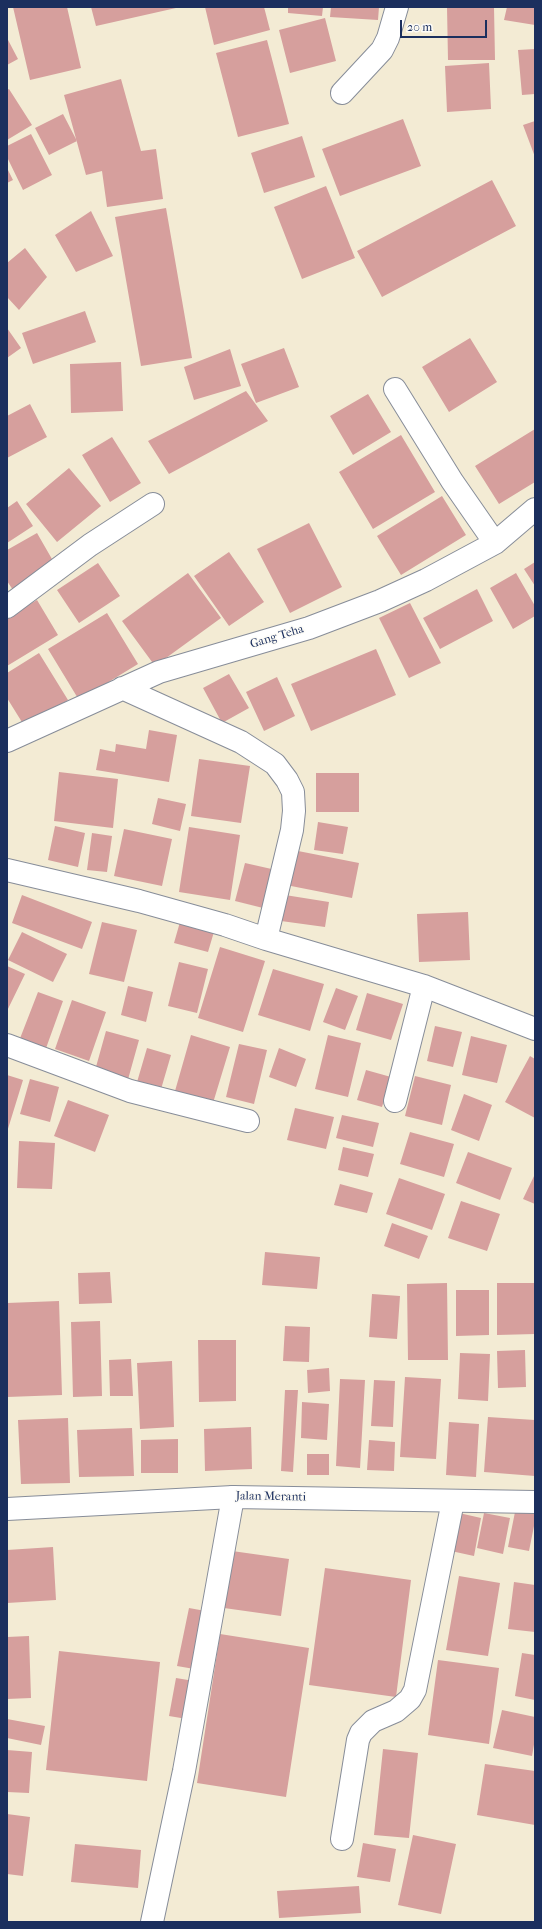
<!DOCTYPE html>
<html>
<head>
<meta charset="utf-8">
<style>
	body { margin:0 }
	#map { position:relative; width:542px; height:1929px; overflow:hidden; background:#f3ebd4; font-family:"IM FELL French Canon",serif }
	canvas { display:block }
	.frame { position:absolute; inset:0; border:8px solid #1b2f5e; pointer-events:none }
	.scale { position:absolute; left:400px; top:20px; width:87px; height:18px; box-sizing:border-box; border:2px solid #1b2f5e; border-top:0; padding-left:5px; font-size:12px; line-height:14px; white-space:nowrap; color:#1b2f5e; -webkit-text-stroke:3px #fdfcf7; paint-order:stroke }
</style>
</head>
<body>
<div id="map">
<canvas width="542" height="1929"></canvas>
<div class="frame"></div>
<div class="scale">20 m</div>
</div>
<script>
const context = document.querySelector('canvas').getContext('2d');
context.lineJoin = 'round';
function fill(path, color) {
  context.fillStyle = color;
  context.fill(path, 'evenodd');
}
function poly(rows) {
  const path = new Path2D();
  for (const r of rows) {
    path.moveTo(r[0], r[1]);
    for (let i = 2; i < r.length; i += 2) path.lineTo(r[i], r[i + 1]);
  }
  return path;
}
function trace(path, color, width, dash) {
  context.strokeStyle = color;
  context.lineWidth = width;
  context.lineCap = dash ? 'butt' : 'round';
  context.setLineDash(dash || []);
  context.stroke(path);
}
function label(font, color, halo, rows, align = 'center') {
  context.font = font + ' "IM FELL French Canon",serif';
  context.lineWidth = 3;
  context.setLineDash([]);
  context.textBaseline = 'middle';
  context.strokeStyle = halo;
  context.fillStyle = color;
  for (const [text, x, y, turn = 0] of rows) {
    context.save();
    context.translate(x, y);
    context.rotate((+turn || 0) * Math.PI / 180);
    context.textAlign = isNaN(turn) ? turn : align;
    if (halo) context.strokeText(text, 0, 0);
    context.fillText(text, 0, 0);
    context.restore();
  }
}
fill(poly([
	[13,7,67,7,81,68,30,80],
	[91,7,176,7,176,8,96,26],
	[205,7,264,7,270,30,214,45],
	[288,7,323,7,322,16,288,13],
	[331,7,379,7,378,20,330,17],
	[447,7,494,7,495,60,448,60],
	[507,7,535,7,535,25,504,20],
	[325,18,336,61,290,73,279,30],
	[7,38,18,59,7,65],
	[267,40,289,124,238,137,216,53],
	[535,49,535,94,522,95,518,50],
	[489,63,491,109,447,112,445,66],
	[121,79,141,151,156,149,163,199,107,207,102,171,86,175,64,95],
	[9,89,32,125,7,140,7,90],
	[63,114,77,141,49,155,35,128],
	[403,119,421,166,340,196,322,149],
	[535,121,535,157,523,125],
	[31,134,52,175,23,190,7,157,7,146],
	[302,136,315,177,264,193,251,153],
	[7,168,13,180,7,183],
	[492,180,516,226,382,297,357,251],
	[326,186,355,258,302,279,274,207],
	[166,208,192,358,141,366,115,217],
	[91,211,113,256,76,272,55,235],
	[25,248,47,277,19,310,7,297,7,263],
	[85,311,96,342,33,364,22,333],
	[7,328,21,348,7,358],
	[470,338,497,382,449,412,422,367],
	[284,348,299,387,256,403,241,364],
	[230,349,241,386,194,400,184,367],
	[121,362,123,411,71,413,70,364],
	[246,391,268,421,169,474,148,441],
	[368,394,391,432,353,455,330,416],
	[30,404,47,437,7,458,7,416],
	[535,429,535,482,499,504,475,466],
	[401,435,435,492,373,529,339,472],
	[112,437,141,483,110,502,82,455],
	[69,468,101,506,57,542,26,504],
	[442,496,466,535,401,575,377,536],
	[17,501,33,526,7,543,7,508],
	[309,523,342,587,290,613,257,549],
	[37,533,56,566,13,590,7,581,7,550],
	[229,552,264,602,229,626,194,576],
	[535,562,535,586,524,569],
	[98,563,120,596,79,623,57,590],
	[188,573,221,618,155,666,122,621],
	[516,573,535,606,535,616,513,629,490,588],
	[477,589,493,621,440,649,423,618],
	[37,600,58,635,7,666,7,618],
	[410,603,441,663,409,678,379,618],
	[107,613,138,664,79,700,48,649],
	[376,649,396,695,311,731,291,684],
	[39,653,68,700,25,727,7,698,7,673],
	[229,674,249,708,222,723,203,688],
	[277,677,295,716,264,731,246,692],
	[149,730,177,735,169,782,96,770,100,749,115,752,116,744,146,749],
	[199,759,250,766,241,823,191,816],
	[59,772,118,779,113,828,54,821],
	[316,773,359,773,359,812,316,812],
	[158,798,186,804,180,831,152,824],
	[318,822,348,827,343,854,314,850],
	[55,826,85,833,78,867,48,860],
	[189,827,240,835,230,900,179,892],
	[124,829,172,839,162,886,114,876],
	[92,833,112,836,107,872,87,870],
	[293,850,359,863,352,898,286,885],
	[245,863,276,870,267,909,235,901],
	[22,895,92,922,82,949,12,923],
	[285,895,329,902,325,927,281,921],
	[468,912,470,960,419,962,417,914],
	[182,915,216,925,208,952,174,943],
	[102,922,137,930,124,982,89,974],
	[22,932,67,954,53,982,8,960],
	[220,947,265,961,243,1032,198,1018],
	[179,962,208,969,197,1013,168,1006],
	[7,966,25,974,7,1011],
	[273,969,324,984,310,1031,258,1015],
	[128,986,153,992,146,1022,121,1015],
	[336,988,358,996,345,1030,323,1022],
	[38,992,63,1001,45,1051,19,1041],
	[367,993,403,1004,391,1040,356,1030],
	[72,1000,106,1012,89,1061,55,1049],
	[435,1026,462,1032,453,1067,427,1061],
	[106,1031,139,1040,127,1083,94,1074],
	[191,1035,230,1047,213,1103,175,1091],
	[328,1035,361,1043,348,1097,315,1089],
	[471,1036,507,1045,497,1083,462,1075],
	[239,1044,267,1050,254,1104,226,1097],
	[147,1048,171,1055,159,1096,135,1089],
	[279,1048,306,1059,296,1087,269,1077],
	[530,1056,535,1059,535,1118,505,1102],
	[366,1070,391,1077,382,1107,357,1100],
	[7,1075,23,1080,7,1132],
	[415,1076,451,1085,442,1125,405,1116],
	[30,1079,59,1087,50,1122,20,1114],
	[464,1094,492,1105,479,1141,451,1130],
	[68,1100,109,1115,95,1152,54,1136],
	[295,1108,334,1117,326,1149,287,1140],
	[342,1115,379,1123,373,1147,336,1138],
	[410,1132,454,1144,444,1177,400,1164],
	[19,1141,55,1143,52,1189,17,1188],
	[343,1147,374,1154,368,1177,338,1170],
	[468,1152,512,1168,500,1200,456,1183],
	[535,1174,535,1204,523,1199],
	[399,1178,445,1194,432,1230,386,1214],
	[340,1184,373,1193,367,1213,334,1205],
	[461,1201,500,1214,487,1251,448,1238],
	[392,1223,428,1236,419,1259,384,1246],
	[265,1252,320,1257,317,1289,262,1285],
	[110,1272,112,1303,79,1304,78,1273],
	[447,1283,448,1360,408,1360,407,1284],
	[497,1283,535,1283,535,1334,497,1335],
	[456,1290,489,1290,489,1335,456,1336],
	[372,1294,400,1296,397,1339,369,1337],
	[59,1301,62,1395,7,1397,7,1303],
	[100,1321,102,1396,73,1397,71,1322],
	[285,1326,310,1327,309,1362,283,1361],
	[198,1340,236,1340,236,1401,199,1402],
	[525,1350,526,1387,498,1388,497,1351],
	[460,1353,490,1354,488,1401,458,1399],
	[131,1359,133,1396,110,1396,109,1360],
	[172,1361,174,1427,140,1429,137,1363],
	[329,1368,330,1391,308,1393,307,1370],
	[405,1377,441,1379,436,1459,400,1457],
	[340,1379,365,1380,360,1468,336,1466],
	[374,1380,395,1381,393,1427,371,1426],
	[285,1390,298,1390,293,1472,281,1471],
	[302,1402,329,1404,327,1440,301,1438],
	[488,1417,535,1420,535,1476,484,1472],
	[68,1418,70,1483,21,1484,18,1420],
	[449,1422,479,1424,476,1477,446,1475],
	[251,1427,252,1469,205,1471,204,1429],
	[132,1428,134,1476,79,1477,77,1430],
	[178,1439,178,1473,141,1473,141,1440],
	[369,1440,395,1442,394,1471,367,1470],
	[307,1454,329,1454,329,1475,307,1475],
	[516,1507,535,1511,535,1521,529,1551,508,1547],
	[459,1513,481,1518,474,1556,451,1551],
	[484,1513,510,1518,503,1554,477,1548],
	[53,1547,56,1600,7,1603,7,1550],
	[225,1550,289,1559,281,1616,217,1607],
	[325,1568,411,1580,396,1697,309,1685],
	[459,1576,500,1583,488,1656,446,1650],
	[514,1582,535,1585,535,1632,508,1629],
	[189,1608,211,1612,200,1670,177,1666],
	[220,1634,309,1648,286,1797,197,1783],
	[29,1636,31,1698,7,1699,7,1637],
	[59,1651,160,1662,147,1781,46,1770],
	[522,1653,535,1655,535,1700,515,1696],
	[438,1660,499,1668,489,1744,428,1735],
	[176,1678,194,1681,187,1719,169,1716],
	[502,1710,535,1717,535,1739,532,1756,493,1748],
	[7,1719,45,1726,41,1745,7,1738],
	[383,1749,418,1753,409,1838,374,1835],
	[7,1750,32,1752,29,1793,7,1792],
	[485,1764,535,1771,535,1825,477,1815],
	[7,1814,30,1817,23,1876,7,1874],
	[413,1835,456,1844,441,1914,398,1905],
	[363,1843,396,1849,390,1882,357,1877],
	[75,1844,141,1850,138,1888,71,1882],
	[359,1886,361,1913,279,1918,277,1891]
]), '#d69f9d');
const minor = poly([
	[342,93,382,50,388,38,397,7],
	[395,389,452,481,495,543],
	[7,607,90,545,153,504],
	[122,688,241,742,275,764,287,780,293,792,294,811,292,830,266,939],
	[7,741,159,672,309,628,380,601,426,580,495,543,535,509],
	[7,870,139,901,225,925,266,939,424,986,535,1029],
	[7,1045,130,1091,248,1121],
	[395,1101,424,986],
	[342,1839,358,1740,361,1733,373,1721,396,1711,410,1699,415,1690,453,1501],
	[152,1922,184,1771,233,1497]
]);
const major = poly([
	[7,1509,233,1497,535,1502]
]);
trace(minor, '#878d99', 24);
trace(major, '#878d99', 24);
trace(minor, '#fff', 22);
trace(major, '#fff', 22);
label('12px', '#1b2f5e', '#fdfcf7', [
	["Gang Teha",277,637,-17],
	["Jalan Meranti",271,1497,1]
]);
</script>
</body>
</html>
